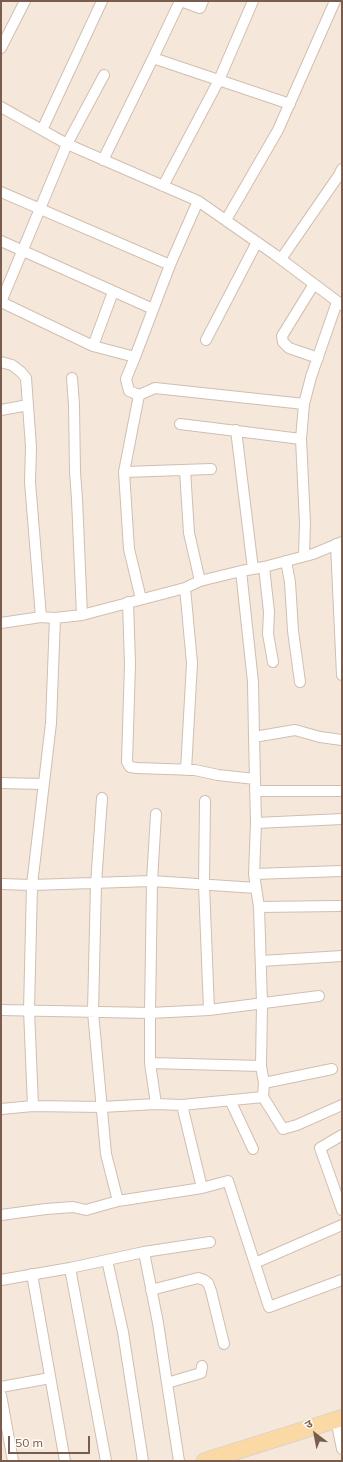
<!DOCTYPE html>
<html>
<head>
<meta charset="utf-8">
<style>
	body { margin:0 }
	#map { position:relative; width:343px; height:1462px; overflow:hidden; background:#fdf6ec; font-family:Mulish,"Noto Sans Devanagari",sans-serif }
	canvas { display:block }
	.frame { position:absolute; inset:0; border:2px solid #7a5c4d; pointer-events:none }
	.north { position:absolute; left:295px; top:1414px; width:40px; height:40px; -webkit-text-stroke:3px #fffaf3; paint-order:stroke; rotate:328deg; font-size:11px; font-weight:700; line-height:16px; text-align:center; color:#7a5c4d }
	.north::after { content:''; display:block; margin:auto; width:14px; height:18px; background:#7a5c4d; clip-path:polygon(50% 0,100% 100%,50% 72%,0 100%) }
	.scale { position:absolute; left:8px; top:1436px; width:82px; height:18px; box-sizing:border-box; border:2px solid #7a5c4d; border-top:0; padding-left:5px; font-size:12px; line-height:14px; white-space:nowrap; color:#7a5c4d; -webkit-text-stroke:3px #fffaf3; paint-order:stroke }
</style>
</head>
<body>
<div id="map">
<canvas width="343" height="1462"></canvas>
<div class="frame"></div>
<div class="north">उ</div>
<div class="scale">50 m</div>
</div>
<script>
const context = document.querySelector('canvas').getContext('2d');
context.lineJoin = 'round';
function fill(path, color) {
  context.fillStyle = color;
  context.fill(path, 'evenodd');
}
function poly(rows) {
  const path = new Path2D();
  for (const r of rows) {
    path.moveTo(r[0], r[1]);
    for (let i = 2; i < r.length; i += 2) path.lineTo(r[i], r[i + 1]);
  }
  return path;
}
function trace(path, color, width, dash) {
  context.strokeStyle = color;
  context.lineWidth = width;
  context.lineCap = dash ? 'butt' : 'round';
  context.setLineDash(dash || []);
  context.stroke(path);
}
fill(poly([
	[1,1,342,1,342,1461,1,1461]
]), '#f5e8da');
const minor = poly([
	[181,1,200,8,203,1],
	[1,48,25,1],
	[153,58,180,1],
	[1,107,67,144,198,201,274,254,342,305],
	[42,130,102,1],
	[103,160,153,58,290,104],
	[163,186,219,80,253,1],
	[1,192,170,265],
	[226,220,278,130,335,1],
	[1,241,153,309],
	[281,259,339,175,342,169],
	[314,284,282,336,283,342,289,348,318,358],
	[1,302,93,346,135,357,170,265,198,201],
	[1,302,67,144,104,75],
	[206,340,257,242],
	[93,346,113,292],
	[135,357,126,379,129,391,139,395,155,388,304,404],
	[1,362,12,365,21,372,26,378,31,447,30,482,41,617],
	[72,378,74,405,75,472,77,499,82,615],
	[139,395,124,472,129,549,141,599],
	[1,410,28,405],
	[180,424,301,439],
	[236,430,253,569],
	[185,470,189,533,200,581],
	[124,472,211,469],
	[336,544,342,675],
	[304,555,305,523,301,439,304,404,311,377,337,302],
	[286,561,290,582,293,631,300,682],
	[264,567,269,612,268,634,273,662],
	[241,571,253,682,254,737],
	[185,588,192,663,186,770],
	[128,602,130,664,127,762,130,767,137,768,195,770,218,775,255,779],
	[1,623,41,617,55,618,82,615,185,588,200,581,241,571,264,567,313,554,342,542],
	[1,783,43,784],
	[255,791,342,791],
	[102,798,96,884,93,1012,106,1154,118,1201],
	[205,801,204,885,209,1010],
	[256,823,342,819],
	[254,874,342,871],
	[1,884,32,885,152,881,256,888],
	[259,907,339,906],
	[261,961,342,956],
	[1,1010,150,1013,209,1010,319,996],
	[150,1063,261,1066],
	[264,1083,332,1069],
	[263,1097,283,1129,297,1125,342,1105],
	[230,1100,253,1149],
	[156,1104,150,1063,150,1013,152,881,156,814],
	[182,1105,202,1188],
	[33,1106,29,1010,32,885,51,723,55,618],
	[1,1109,33,1106,102,1107,156,1104,182,1105,263,1097,264,1083,261,1066,262,1003,259,907,254,874,256,823,254,737,295,730,320,737,342,740],
	[342,1135,320,1148,342,1210],
	[1,1215,46,1209,73,1207,86,1210,118,1201,202,1188,228,1181,269,1307,342,1280],
	[144,1252,158,1323,167,1383],
	[107,1260,123,1332,143,1461],
	[255,1263,342,1225],
	[70,1268,106,1461],
	[32,1274,65,1461],
	[1,1280,70,1268,144,1252,210,1242],
	[151,1290,198,1278,204,1280,208,1283,211,1291,224,1344],
	[1,1387,50,1378],
	[1,1395,13,1461],
	[336,1419,342,1449],
	[179,1461,167,1383,201,1373,202,1366]
]);
const primary = poly([
	[205,1461,342,1418]
]);
trace(minor, '#d1beb0', 12);
trace(primary, '#dad1cd', 18);
trace(minor, '#fff', 10);
trace(primary, '#fbd9a5', 16);
</script>
</body>
</html>
